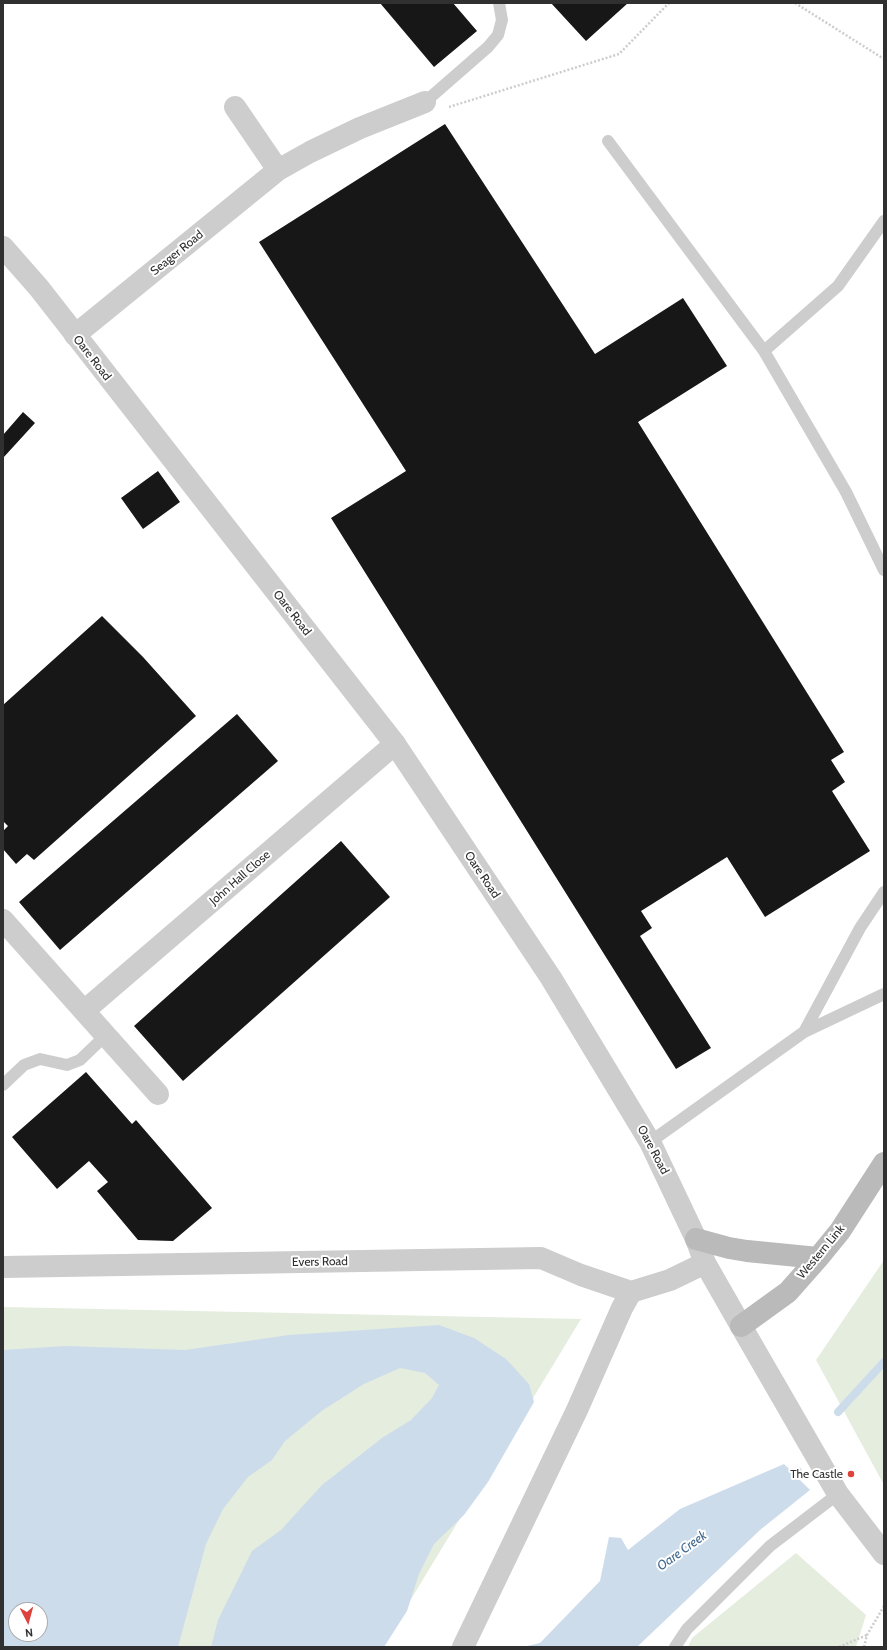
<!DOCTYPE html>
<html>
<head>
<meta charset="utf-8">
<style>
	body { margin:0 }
	#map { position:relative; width:887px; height:1650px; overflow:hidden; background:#fff; font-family:Cabin,sans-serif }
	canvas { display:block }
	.frame { position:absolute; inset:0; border:4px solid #303030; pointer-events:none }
	.north { position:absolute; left:8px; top:1602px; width:40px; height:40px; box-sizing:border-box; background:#fff; border:1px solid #acacac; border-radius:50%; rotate:174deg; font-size:11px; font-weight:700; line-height:16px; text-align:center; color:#303030 }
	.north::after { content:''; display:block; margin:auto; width:14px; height:18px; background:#dd423d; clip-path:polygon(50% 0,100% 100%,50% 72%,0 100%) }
</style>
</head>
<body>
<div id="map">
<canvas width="887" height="1650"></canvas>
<div class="frame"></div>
<div class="north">N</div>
</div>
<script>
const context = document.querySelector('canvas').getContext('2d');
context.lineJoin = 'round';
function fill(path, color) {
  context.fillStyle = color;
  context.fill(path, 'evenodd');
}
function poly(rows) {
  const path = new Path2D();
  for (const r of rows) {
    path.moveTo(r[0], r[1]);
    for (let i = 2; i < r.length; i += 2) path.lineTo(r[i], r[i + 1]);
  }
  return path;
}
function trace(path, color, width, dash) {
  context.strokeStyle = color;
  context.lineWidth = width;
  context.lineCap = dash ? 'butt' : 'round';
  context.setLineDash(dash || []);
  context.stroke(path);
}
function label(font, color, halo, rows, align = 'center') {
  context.font = font + ' Cabin,sans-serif';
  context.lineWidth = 4;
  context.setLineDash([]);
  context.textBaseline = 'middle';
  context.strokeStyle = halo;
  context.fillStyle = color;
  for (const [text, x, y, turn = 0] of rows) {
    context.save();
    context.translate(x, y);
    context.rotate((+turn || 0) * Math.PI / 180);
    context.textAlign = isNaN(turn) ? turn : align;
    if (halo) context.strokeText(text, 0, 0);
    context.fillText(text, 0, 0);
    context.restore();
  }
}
fill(poly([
	[884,1260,884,1485,816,1360],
	[3,1307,581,1319,382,1647,3,1647],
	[16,1610,40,1610,40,1634,16,1634],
	[796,1553,866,1615,856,1647,688,1647,692,1638]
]), '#e5eddf');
fill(poly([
	[439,1325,474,1338,506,1359,529,1384,534,1402,488,1482,464,1515,434,1544,419,1574,407,1611,384,1647,211,1647,218,1620,252,1551,281,1530,322,1485,382,1438,411,1420,432,1398,439,1385,425,1373,400,1368,364,1384,323,1410,285,1441,272,1460,248,1477,223,1509,206,1544,178,1647,3,1647,3,1350,65,1346,185,1350,289,1335],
	[16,1610,40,1610,40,1634,16,1634],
	[784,1464,810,1490,760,1530,637,1647,523,1647,540,1643,600,1581,609,1537,621,1538,628,1550,680,1509]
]), '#cddceb');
trace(poly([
	[838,1412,884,1362],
	[785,1479,798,1471]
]), '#cddceb', 8);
fill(poly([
	[380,3,453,3,477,31,434,67],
	[551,3,628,3,586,41],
	[445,124,595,354,683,298,727,366,638,422,844,752,831,760,845,782,832,791,870,851,765,917,727,857,641,911,652,928,640,936,711,1048,676,1069,331,518,406,471,259,242],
	[23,412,35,423,3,458,3,435],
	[158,471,180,502,143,529,121,498],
	[102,616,143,657,196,716,34,860,27,854,16,864,3,849,3,831,8,826,3,821,3,705],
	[237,714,278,761,60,950,19,902],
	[341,841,390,897,183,1081,134,1026],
	[86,1072,132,1124,136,1120,212,1208,173,1241,138,1240,97,1191,108,1182,89,1161,57,1189,12,1137]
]), '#171717');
trace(poly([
	[795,3,884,59],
	[449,107,619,54,669,3],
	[839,1647,867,1635],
	[864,1647,867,1635,884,1606]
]), '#cdcdcd', 2.5, [2, 2]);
trace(poly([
	[425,102,488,47,498,35,502,20,499,3],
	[608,141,764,351],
	[884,221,838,286,764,351,846,492,884,570],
	[804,1032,860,928,884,892],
	[3,1085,24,1065,40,1059,67,1065,80,1060,106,1035],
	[650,1142,804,1032,884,994],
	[675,1647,687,1629,770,1546,838,1494]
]), '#cdcdcd', 12);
trace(poly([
	[235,107,278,170],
	[75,335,278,170,310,152,360,128,425,102],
	[3,920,158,1094],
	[84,1011,395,744],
	[3,1267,541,1258,581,1275,631,1292],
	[463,1647,577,1410,622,1308,631,1292,670,1280,705,1263]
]), '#cdcdcd', 22);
trace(poly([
	[3,247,39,288,395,744,551,978,650,1142,696,1239,705,1263,741,1326,838,1494,884,1554]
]), '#cdcdcd', 22);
trace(poly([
	[696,1239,729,1248,747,1251,818,1258],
	[741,1326,788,1292,818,1258,840,1231,884,1163]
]), '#bababa', 22);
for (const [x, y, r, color] of [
	[851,1474,4,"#dd423d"]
]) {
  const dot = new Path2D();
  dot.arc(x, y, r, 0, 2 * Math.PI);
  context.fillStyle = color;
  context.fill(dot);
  trace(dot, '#fff', 1.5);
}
label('12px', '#303030', '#fff', [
	["Seager Road",177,253,-39],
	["Oare Road",92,358,52],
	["Oare Road",292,613,52],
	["Oare Road",482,875,56],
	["John Hall Close",240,878,-41],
	["Oare Road",653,1150,62],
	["Western Link",821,1252,-50],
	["Evers Road",320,1262,-1]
]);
label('12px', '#303030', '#fff', [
	["The Castle",843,1474]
], 'right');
label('italic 13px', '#42698f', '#fff', [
	["Oare Creek",682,1551,-36]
]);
</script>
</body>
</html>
